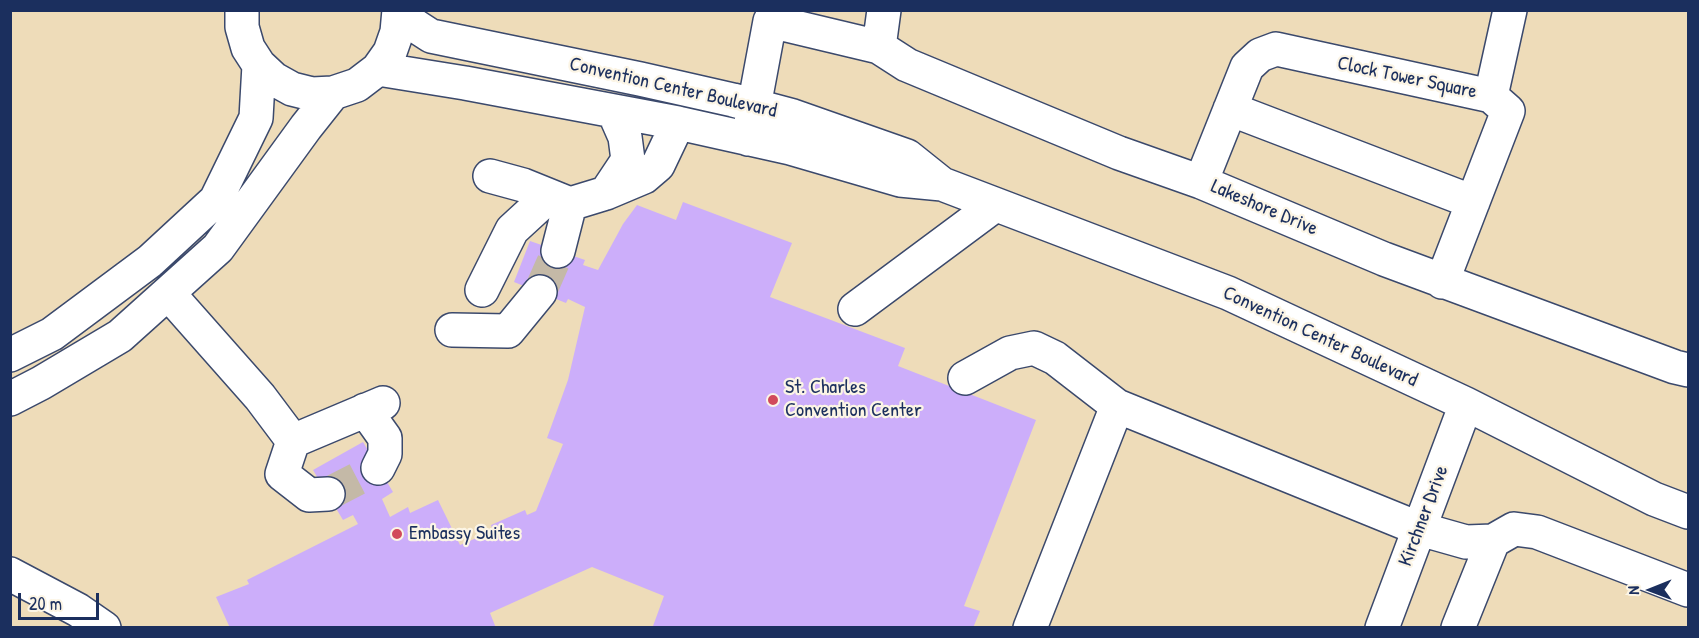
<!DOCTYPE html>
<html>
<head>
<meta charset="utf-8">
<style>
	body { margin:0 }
	#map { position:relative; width:1699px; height:638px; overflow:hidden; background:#eedcb9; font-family:"Patrick Hand",sans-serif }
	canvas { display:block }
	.frame { position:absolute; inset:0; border:12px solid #1b2f5e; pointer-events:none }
	.north { position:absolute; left:1621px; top:560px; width:60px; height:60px; -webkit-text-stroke:4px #fcf5e5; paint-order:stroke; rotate:269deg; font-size:16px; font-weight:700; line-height:24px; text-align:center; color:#1b2f5e }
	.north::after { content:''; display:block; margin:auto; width:21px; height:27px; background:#1b2f5e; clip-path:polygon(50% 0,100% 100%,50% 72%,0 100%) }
	.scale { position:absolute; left:18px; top:593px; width:81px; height:27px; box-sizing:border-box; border:3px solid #1b2f5e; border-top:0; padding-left:8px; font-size:18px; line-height:21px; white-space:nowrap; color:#1b2f5e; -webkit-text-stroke:4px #fcf5e5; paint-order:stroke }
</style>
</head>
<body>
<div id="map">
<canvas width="1699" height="638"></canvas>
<div class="frame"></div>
<div class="north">N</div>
<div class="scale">20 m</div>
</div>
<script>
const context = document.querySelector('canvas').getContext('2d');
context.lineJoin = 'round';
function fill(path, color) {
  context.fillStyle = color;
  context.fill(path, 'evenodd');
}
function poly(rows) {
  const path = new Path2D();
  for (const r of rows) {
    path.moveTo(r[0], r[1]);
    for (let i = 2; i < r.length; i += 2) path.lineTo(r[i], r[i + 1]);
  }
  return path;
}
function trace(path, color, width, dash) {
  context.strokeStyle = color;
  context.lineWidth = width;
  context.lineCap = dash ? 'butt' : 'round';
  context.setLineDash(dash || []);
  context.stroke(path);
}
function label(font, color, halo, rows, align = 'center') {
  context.font = font + ' "Patrick Hand",sans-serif';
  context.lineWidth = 4.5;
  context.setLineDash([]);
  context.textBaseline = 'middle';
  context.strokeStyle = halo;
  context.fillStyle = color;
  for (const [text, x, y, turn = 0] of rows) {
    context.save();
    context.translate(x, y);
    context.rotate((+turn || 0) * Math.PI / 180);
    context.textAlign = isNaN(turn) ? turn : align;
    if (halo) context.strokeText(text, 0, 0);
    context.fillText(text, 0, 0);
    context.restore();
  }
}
fill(poly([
	[683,202,792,243,770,297,905,348,898,366,1036,420,964,606,980,611,973,628,656,628,653,626,664,596,592,567,490,613,496,628,230,628,216,597,249,584,247,580,358,524,353,515,343,520,313,470,363,442,393,492,382,499,390,517,408,507,410,513,438,500,460,545,493,531,491,525,525,510,527,515,536,511,563,444,547,438,568,380,585,307,568,299,566,303,514,282,530,241,585,260,583,265,598,270,623,224,637,205,676,220]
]), '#ccaefa');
trace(poly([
	[540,292,558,251],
	[328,494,378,468]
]), '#c4b9a7', 33, [33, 16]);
const minor = poly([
	[242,10,242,27,248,48,259,65,274,79,292,89,312,94,333,93,357,85,378,69,390,52,397,32,399,10],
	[399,10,414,25,431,36,640,79,733,100,793,116,907,156,942,184],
	[879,47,884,10],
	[378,69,465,83,678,123,790,148,900,180,942,184,1228,293,1466,404,1654,499,1688,512],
	[1491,96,1510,10],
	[1230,109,1473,202],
	[748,139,770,21,879,47,907,65,1119,153,1201,182,1384,259,1675,367,1688,370],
	[490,176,523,185,570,204,606,193,644,177,658,165,678,123],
	[1201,182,1247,67,1260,55,1276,49,1491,96,1508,111,1442,282],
	[606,193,628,160,625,137,614,112],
	[558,251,570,204],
	[482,290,512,230,549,196],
	[168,293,260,397,293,441,282,474,309,495,328,494],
	[855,309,995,205],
	[452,330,508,331,540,292],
	[10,355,52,334,150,261,216,200,256,118,259,65],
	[965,378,1010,353,1034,348,1055,358,1117,406],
	[10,399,41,383,120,336,218,248,306,127,333,93],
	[365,410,385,438,385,454,378,468],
	[293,441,383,403],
	[10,574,78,610,104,628],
	[1030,628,1117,406,1420,529,1466,542,1493,541,1514,529,1537,532,1688,590],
	[1382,628,1466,404],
	[1458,628,1493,541]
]);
trace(minor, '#3b496c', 36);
trace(minor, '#fff', 33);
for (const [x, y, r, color] of [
	[773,400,6,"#d1495b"],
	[397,534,6,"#d1495b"]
]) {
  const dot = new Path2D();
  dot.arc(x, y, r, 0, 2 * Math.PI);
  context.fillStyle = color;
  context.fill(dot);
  trace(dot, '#fcf5e5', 2);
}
label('20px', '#1b2f5e', '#fcf5e5', [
	["Clock Tower Square",1407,78,12],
	["Convention Center Boulevard",673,88,13],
	["Lakeshore Drive",1264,208,23],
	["Convention Center Boulevard",1320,337,25],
	["Kirchner Drive",1424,516,-69]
]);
label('20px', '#1b2f5e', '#fcf5e5', [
	["St. Charles",785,388],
	["Convention Center",785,411],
	["Embassy Suites",409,534]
], 'left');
</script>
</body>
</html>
